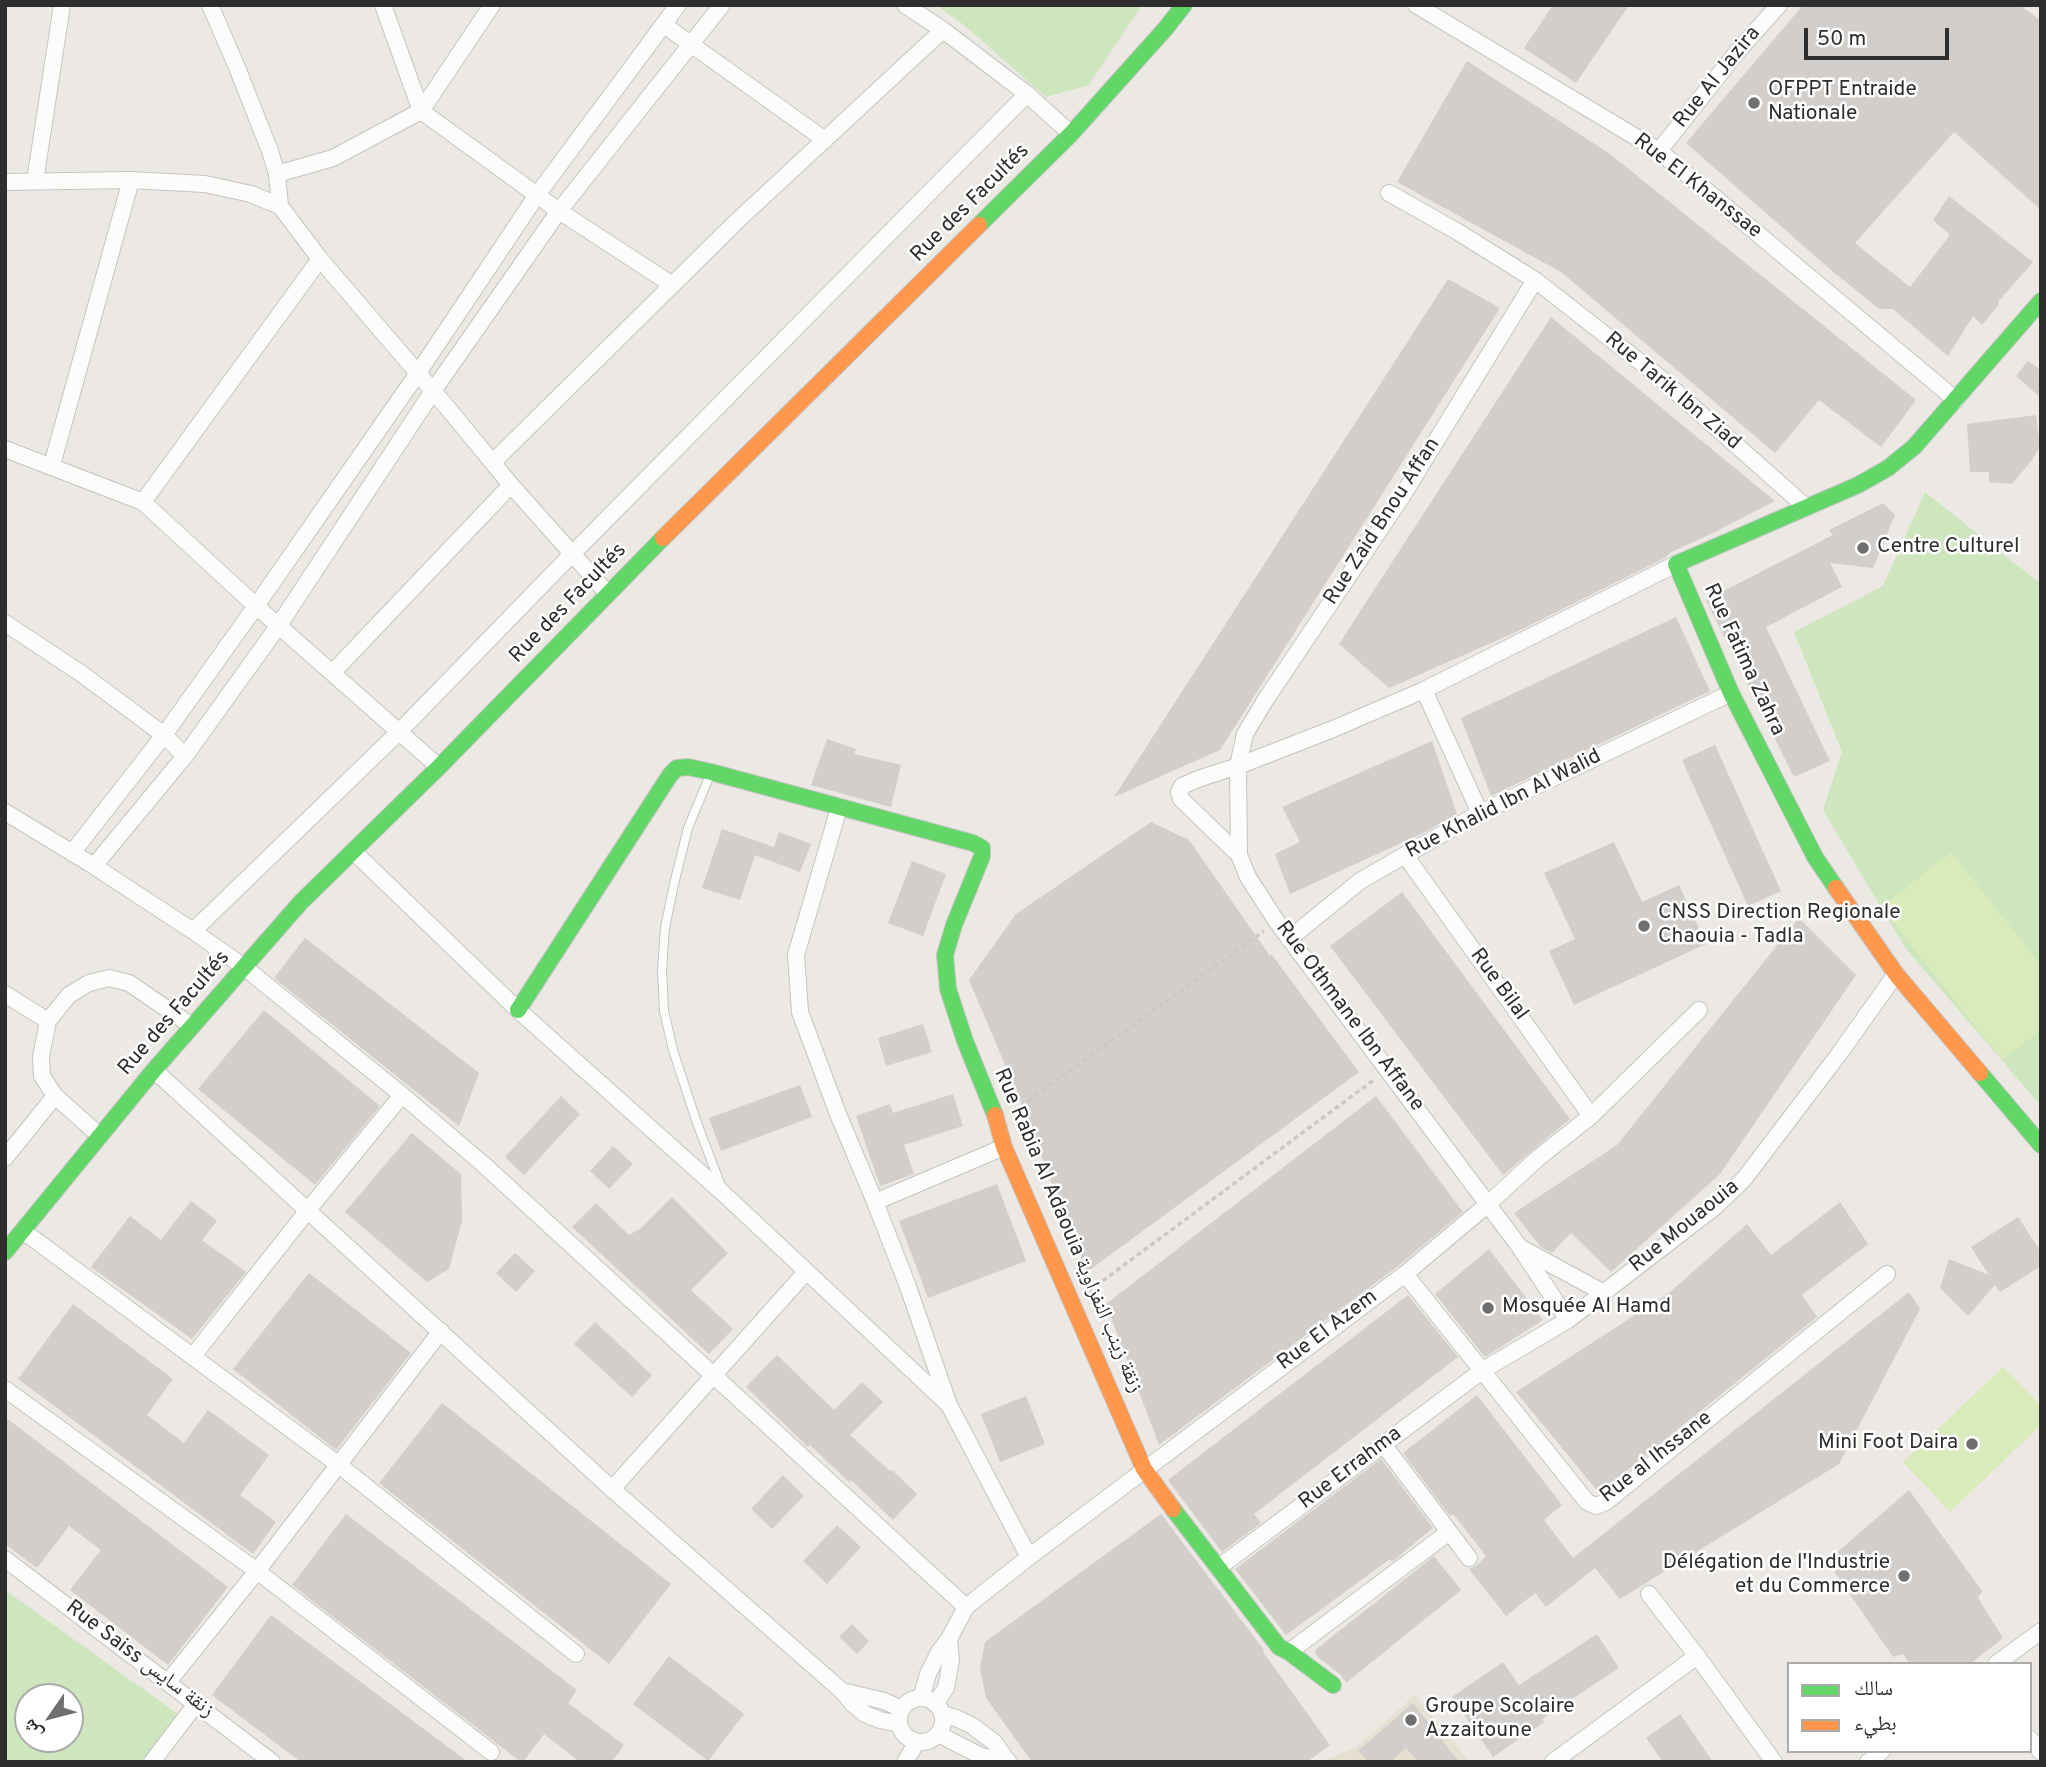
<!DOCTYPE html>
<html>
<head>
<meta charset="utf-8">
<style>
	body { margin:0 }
	#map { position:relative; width:2046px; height:1767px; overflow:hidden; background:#ece8e4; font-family:Overpass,"Noto Naskh Arabic",sans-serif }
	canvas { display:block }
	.frame { position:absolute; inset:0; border:7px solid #2e2e2e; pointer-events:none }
	.legend { position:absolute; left:1787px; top:1662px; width:245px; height:91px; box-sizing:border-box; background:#fff; border:2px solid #ababab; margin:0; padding:9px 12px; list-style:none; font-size:21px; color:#2e2e2e }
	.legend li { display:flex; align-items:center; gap:14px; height:35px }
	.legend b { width:35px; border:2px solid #ababab }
	.north { position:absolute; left:14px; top:1683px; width:70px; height:70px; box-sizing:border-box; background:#fff; border:2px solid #ababab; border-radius:50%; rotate:235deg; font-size:19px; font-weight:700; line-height:28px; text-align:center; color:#2e2e2e }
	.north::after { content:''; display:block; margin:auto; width:24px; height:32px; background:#706f6e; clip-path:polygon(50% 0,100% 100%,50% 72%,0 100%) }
	.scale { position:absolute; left:1804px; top:28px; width:145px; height:32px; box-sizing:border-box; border:4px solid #2e2e2e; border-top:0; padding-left:9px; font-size:21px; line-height:24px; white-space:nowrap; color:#2e2e2e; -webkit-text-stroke:5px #fff; paint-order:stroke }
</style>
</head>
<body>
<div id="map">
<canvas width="2046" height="1767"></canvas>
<div class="frame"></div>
<ul class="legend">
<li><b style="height:9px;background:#63d668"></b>سالك</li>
<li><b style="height:9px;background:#ff974d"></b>بطيء</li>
</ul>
<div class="north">ش</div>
<div class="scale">50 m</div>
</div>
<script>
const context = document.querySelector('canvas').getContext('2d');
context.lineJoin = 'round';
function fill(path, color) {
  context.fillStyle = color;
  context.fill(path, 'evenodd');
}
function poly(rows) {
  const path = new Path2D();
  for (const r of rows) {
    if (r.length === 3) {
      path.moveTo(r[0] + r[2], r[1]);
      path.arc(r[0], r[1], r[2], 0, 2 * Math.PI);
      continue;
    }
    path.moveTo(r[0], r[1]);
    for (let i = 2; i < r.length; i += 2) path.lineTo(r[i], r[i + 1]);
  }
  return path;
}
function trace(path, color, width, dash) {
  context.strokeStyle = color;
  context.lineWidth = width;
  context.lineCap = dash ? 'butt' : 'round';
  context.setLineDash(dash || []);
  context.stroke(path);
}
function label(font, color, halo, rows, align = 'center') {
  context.font = font + ' Overpass,"Noto Naskh Arabic",sans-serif';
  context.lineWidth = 5;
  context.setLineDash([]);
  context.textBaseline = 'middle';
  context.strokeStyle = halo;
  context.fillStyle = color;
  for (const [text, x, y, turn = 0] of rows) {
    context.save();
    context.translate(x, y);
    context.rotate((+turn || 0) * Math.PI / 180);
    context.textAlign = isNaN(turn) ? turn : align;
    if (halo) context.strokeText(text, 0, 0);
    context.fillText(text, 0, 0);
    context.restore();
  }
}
fill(poly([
	[1415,1695,1470,1762,1321,1762,1358,1746]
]), '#e6e0d3');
fill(poly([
	[936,5,1142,5,1089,85,1046,97,964,25],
	[1925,492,2041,584,2041,1106,1906,949,1823,810,1842,752,1794,632,1883,586],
	[5,1590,182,1717,148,1762,5,1762],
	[28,1697,70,1697,70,1739,28,1739]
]), '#cee6be');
fill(poly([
	[1951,852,2041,965,2041,1030,2002,1060,1881,907],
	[2003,1367,2041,1406,2041,1425,1950,1512,1903,1462]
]), '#d9eabb');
fill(poly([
	[1553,5,1629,5,1576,83,1524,48],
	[1803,5,2020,5,2041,21,2041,210,1954,132,1855,243,1910,287,1950,235,1933,220,1949,196,2033,262,1998,302,1999,304,1982,325,1973,316,1948,356,1893,309,1879,309,1831,270,1686,143],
	[1467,61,1610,154,1916,400,1881,447,1819,400,1775,453,1561,272,1397,182],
	[1448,279,1500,308,1220,750,1114,797],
	[1551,317,1775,501,1711,534,1671,552,1665,558,1516,632,1389,688,1339,644],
	[2028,361,2041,370,2041,398,2016,376],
	[2036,415,2040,446,2032,460,2012,484,1989,482,1989,472,1970,472,1967,424],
	[1883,503,1895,515,1873,568,1830,563,1842,587,1766,627,1830,761,1794,777,1706,600,1833,535,1829,530],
	[1676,617,1710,691,1491,796,1461,718],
	[827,739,856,749,854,754,901,765,891,807,811,785],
	[1432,741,1457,814,1425,832,1290,894,1275,854,1300,842,1282,807],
	[1715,745,1781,891,1748,906,1682,760],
	[1151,822,1189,840,1270,956,1272,955,1359,1072,1087,1272,1029,1124,1030,1123,969,980,1016,914],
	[722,829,774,847,779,832,811,844,800,872,755,855,740,900,702,888],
	[1614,842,1642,902,1679,885,1706,944,1574,1005,1549,951,1575,939,1544,873],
	[912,861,946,874,923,936,888,923],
	[1402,892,1570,1119,1503,1175,1330,946],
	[1799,918,1856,975,1720,1174,1611,1272,1571,1233,1552,1253,1541,1247,1514,1213,1617,1145],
	[305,938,479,1073,459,1126,274,978],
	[264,1010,380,1106,315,1185,198,1089],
	[923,1024,932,1052,886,1066,878,1038],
	[800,1085,812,1117,721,1151,709,1118],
	[953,1094,963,1126,904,1145,914,1174,880,1186,856,1116,890,1104,893,1113],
	[561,1096,580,1114,524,1175,505,1157],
	[1376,1096,1463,1212,1398,1266,1159,1445,1106,1304],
	[412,1133,461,1174,462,1221,449,1269,427,1282,345,1212],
	[613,1146,633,1164,609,1189,590,1171],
	[997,1184,1026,1261,928,1298,899,1221],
	[672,1197,728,1253,691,1290,733,1329,709,1354,572,1227,596,1203,629,1235,641,1228],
	[191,1201,217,1221,202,1240,246,1272,192,1339,91,1267,130,1216,161,1240],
	[1840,1202,1868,1244,1802,1295,1817,1317,1599,1493,1516,1392,1669,1293,1747,1224,1771,1255],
	[2018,1217,2041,1252,2041,1266,2000,1292,1995,1285,1968,1316,1940,1288,1949,1259,1989,1275,1971,1247],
	[1489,1249,1543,1320,1485,1357,1435,1294],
	[515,1253,535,1271,516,1292,496,1273],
	[309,1273,411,1353,336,1450,233,1369],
	[1909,1292,1920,1309,1839,1464,1620,1599,1595,1568,1546,1607,1535,1593,1506,1616,1469,1569,1476,1566,1486,1556,1453,1514,1450,1516,1403,1453,1477,1395,1562,1505,1544,1520,1573,1558],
	[1408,1295,1458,1357,1254,1514,1261,1523,1222,1552,1168,1480],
	[73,1304,173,1379,147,1415,184,1443,208,1410,269,1455,240,1495,276,1522,253,1554,18,1379],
	[595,1322,652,1375,632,1397,574,1344],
	[777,1355,834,1410,862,1382,883,1402,850,1435,890,1471,892,1470,917,1494,893,1520,851,1480,849,1482,810,1445,808,1447,746,1387],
	[1026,1396,1045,1444,1000,1462,981,1414],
	[442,1403,671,1584,609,1664,379,1483],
	[5,1417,228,1587,168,1665,70,1590,101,1550,69,1526,37,1568,5,1544],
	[1381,1459,1433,1528,1392,1562,1390,1559,1286,1635,1235,1569],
	[783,1475,804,1496,772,1529,751,1509],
	[1909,1490,1982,1591,1978,1598,2003,1638,1970,1664,1910,1664,1903,1654,1893,1657,1827,1561],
	[346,1514,577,1690,568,1703,624,1745,612,1762,580,1762,544,1734,523,1762,521,1762,292,1585],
	[1161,1514,1264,1650,1263,1652,1330,1745,1307,1762,1032,1762,986,1698,980,1668,985,1642],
	[837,1525,861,1547,827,1584,803,1561],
	[1434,1556,1461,1590,1346,1683,1341,1675,1319,1658,1314,1651],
	[271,1615,468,1762,301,1762,212,1695],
	[852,1624,869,1641,857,1654,839,1637],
	[1597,1634,1619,1668,1542,1719,1544,1722,1493,1757,1452,1697,1503,1662,1519,1685],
	[669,1656,744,1714,708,1761,633,1704],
	[1413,1703,1459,1762,1419,1762,1406,1748,1390,1762,1368,1762,1358,1751],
	[1680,1714,1713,1762,1663,1762,1646,1738]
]), '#d1cecb');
const lane = poly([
	[710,775,688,828,674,884,665,928,662,970,664,1011,673,1050,697,1123,721,1186]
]);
const street = poly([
	[210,5,236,65,270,151,277,174,280,206],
	[383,5,421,111,559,211,671,284],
	[905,5,943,30,1027,94,1071,134],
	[1416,5,1659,151,1956,400],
	[664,25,825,140],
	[1659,151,1737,52,1779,5],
	[277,174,333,158,421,111,492,5],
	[35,181,62,5],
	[5,182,131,180,205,184,251,194,280,206,320,259,451,412,511,485,608,594],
	[1389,193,1458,232,1535,280,1658,376,1806,507],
	[1535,280,1401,498,1266,699,1245,734,1238,766,1239,855,1248,877,1277,922,1519,1246,1568,1320],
	[5,449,143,502,256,606,439,767],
	[493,462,737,221,943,30],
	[52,465,131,180],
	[143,502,320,259],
	[5,623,82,674,164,735,185,756],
	[333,672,511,485],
	[1424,690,1480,813],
	[839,808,796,955,800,1012,838,1114,875,1202,907,1284,949,1405,1029,1557],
	[5,812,94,866,193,931,244,967,402,1095,308,1210,193,1356],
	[353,851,518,1010,724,1194,949,1405],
	[72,853,164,735,256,606,418,373,537,195,678,5],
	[1239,855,1181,799,1179,792,1182,786,1198,779,1238,766,1333,729,1424,690,1676,564],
	[1405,855,1591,1116],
	[94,866,185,756,279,625,433,391,559,211,722,5],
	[193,931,399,732,573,553,1027,94],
	[1289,939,1360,881,1405,855,1480,813,1731,693],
	[5,994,48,1021],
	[154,1070,612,1489,842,1691,853,1704,865,1714,880,1720,899,1724],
	[402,1095,483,1164,966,1607],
	[100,1136,55,1096,42,1076,41,1057,48,1021,69,995,89,983,109,978,129,983,192,1026],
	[5,1158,55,1096],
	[875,1202,1004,1147],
	[23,1231,339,1465,576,1654],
	[1521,1248,1604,1293],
	[1405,1274,1587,1502,1596,1506,1606,1502,1887,1274],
	[5,1389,257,1571,491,1752],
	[1383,1444,1469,1558],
	[612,1489,806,1272],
	[5,1559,272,1762],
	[1218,1568,1483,1370,1568,1320,1715,1207,1744,1179,1839,1054,1896,974],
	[1649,1594,1697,1656,1774,1762],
	[1289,1652,1449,1532],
	[1996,1664,2041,1631],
	[168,1682,257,1571,441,1331],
	[842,1691,884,1701,902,1709],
	[921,1698,928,1674,939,1652,949,1639,966,1607,1029,1557,1405,1274,1487,1205,1537,1159,1591,1116,1699,1010],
	[921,1720,22],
	[935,1704,946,1688,951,1660,949,1639],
	[942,1714,956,1718,971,1725,995,1743,1008,1762],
	[938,1734,981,1756,1008,1761],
	[2030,1739,2041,1752],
	[152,1762,196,1704],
	[905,1762,917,1742],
	[1553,1762,1697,1656],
	[1868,1762,1882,1751]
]);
const fast = poly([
	[979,225,1071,134,1166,28,1184,5],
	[1836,888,1815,857,1731,693,1676,564,1858,485,1888,468,1914,447,2041,301],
	[518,1010,670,775,677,768,688,767,711,772,973,843,982,848,982,856,954,925,945,955,948,989,965,1041,995,1115],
	[1980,1073,2041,1145],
	[5,1252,154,1070,301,902,439,767,663,538],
	[1173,1509,1279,1647,1289,1652,1333,1685]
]);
const slow = poly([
	[663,538,979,225],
	[1836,888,1896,974,1980,1073],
	[995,1115,1004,1147,1144,1469,1173,1509]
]);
trace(lane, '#c5c4c5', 10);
trace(street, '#c5c4c5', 18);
trace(fast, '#c5c4c5', 18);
trace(slow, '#c5c4c5', 18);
trace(poly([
	[1014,1111,1264,931],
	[1089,1291,1375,1079]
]), '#c9c9c8', 3.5, [5, 3.5]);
trace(lane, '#fcfcfb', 8);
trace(street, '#fcfcfb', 16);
trace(fast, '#63d668', 16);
trace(slow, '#ff974d', 16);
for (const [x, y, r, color] of [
	[1754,103,7,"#706f6e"],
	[1863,548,7,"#706f6e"],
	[1644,926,7,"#706f6e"],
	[1488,1308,7,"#706f6e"],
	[1972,1444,7,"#706f6e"],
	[1904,1576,7,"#706f6e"],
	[1411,1720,7,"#706f6e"]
]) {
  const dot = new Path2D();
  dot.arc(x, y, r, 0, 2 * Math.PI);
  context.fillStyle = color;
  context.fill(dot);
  trace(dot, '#fff', 2.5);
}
label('21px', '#2e2e2e', '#fff', [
	["Rue Al Jazira",1718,78,-51],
	["Rue El Khanssae",1697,187,38],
	["Rue des Facultés",971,204,-45],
	["Rue Tarik Ibn Ziad",1672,392,40],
	["Rue Zaid Bnou Affan",1383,522,-57],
	["Rue des Facultés",569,604,-46],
	["Rue Fatima Zahra",1743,660,65],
	["Rue Khalid Ibn Al Walid",1504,805,-27],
	["Rue Bilal",1498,985,54],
	["Rue des Facultés",175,1014,-49],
	["Rue Othmane Ibn Affane",1349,1017,53],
	["Rue Mouaouia",1685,1227,-39],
	["Rue Rabia Al Adaouia زنقة زينب النفزاوية",1067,1231,67],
	["Rue El Azem",1328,1331,-37],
	["Rue al Ihssane",1657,1458,-38],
	["Rue Errahma",1351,1469,-37],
	["Rue Saiss زنقة سايس",139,1660,37]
]);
label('21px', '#2e2e2e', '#fff', [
	["OFPPT Entraide",1768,91],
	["Nationale",1768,115],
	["Centre Culturel",1877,548],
	["CNSS Direction Regionale",1658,914],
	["Chaouia - Tadla",1658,938],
	["Mosquée Al Hamd",1502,1308],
	["Mini Foot Daira",1958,1444,"right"],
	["Délégation de l'Industrie",1890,1564,"right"],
	["et du Commerce",1890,1588,"right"],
	["Groupe Scolaire",1425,1708],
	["Azzaitoune",1425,1732]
], 'left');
</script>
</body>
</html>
